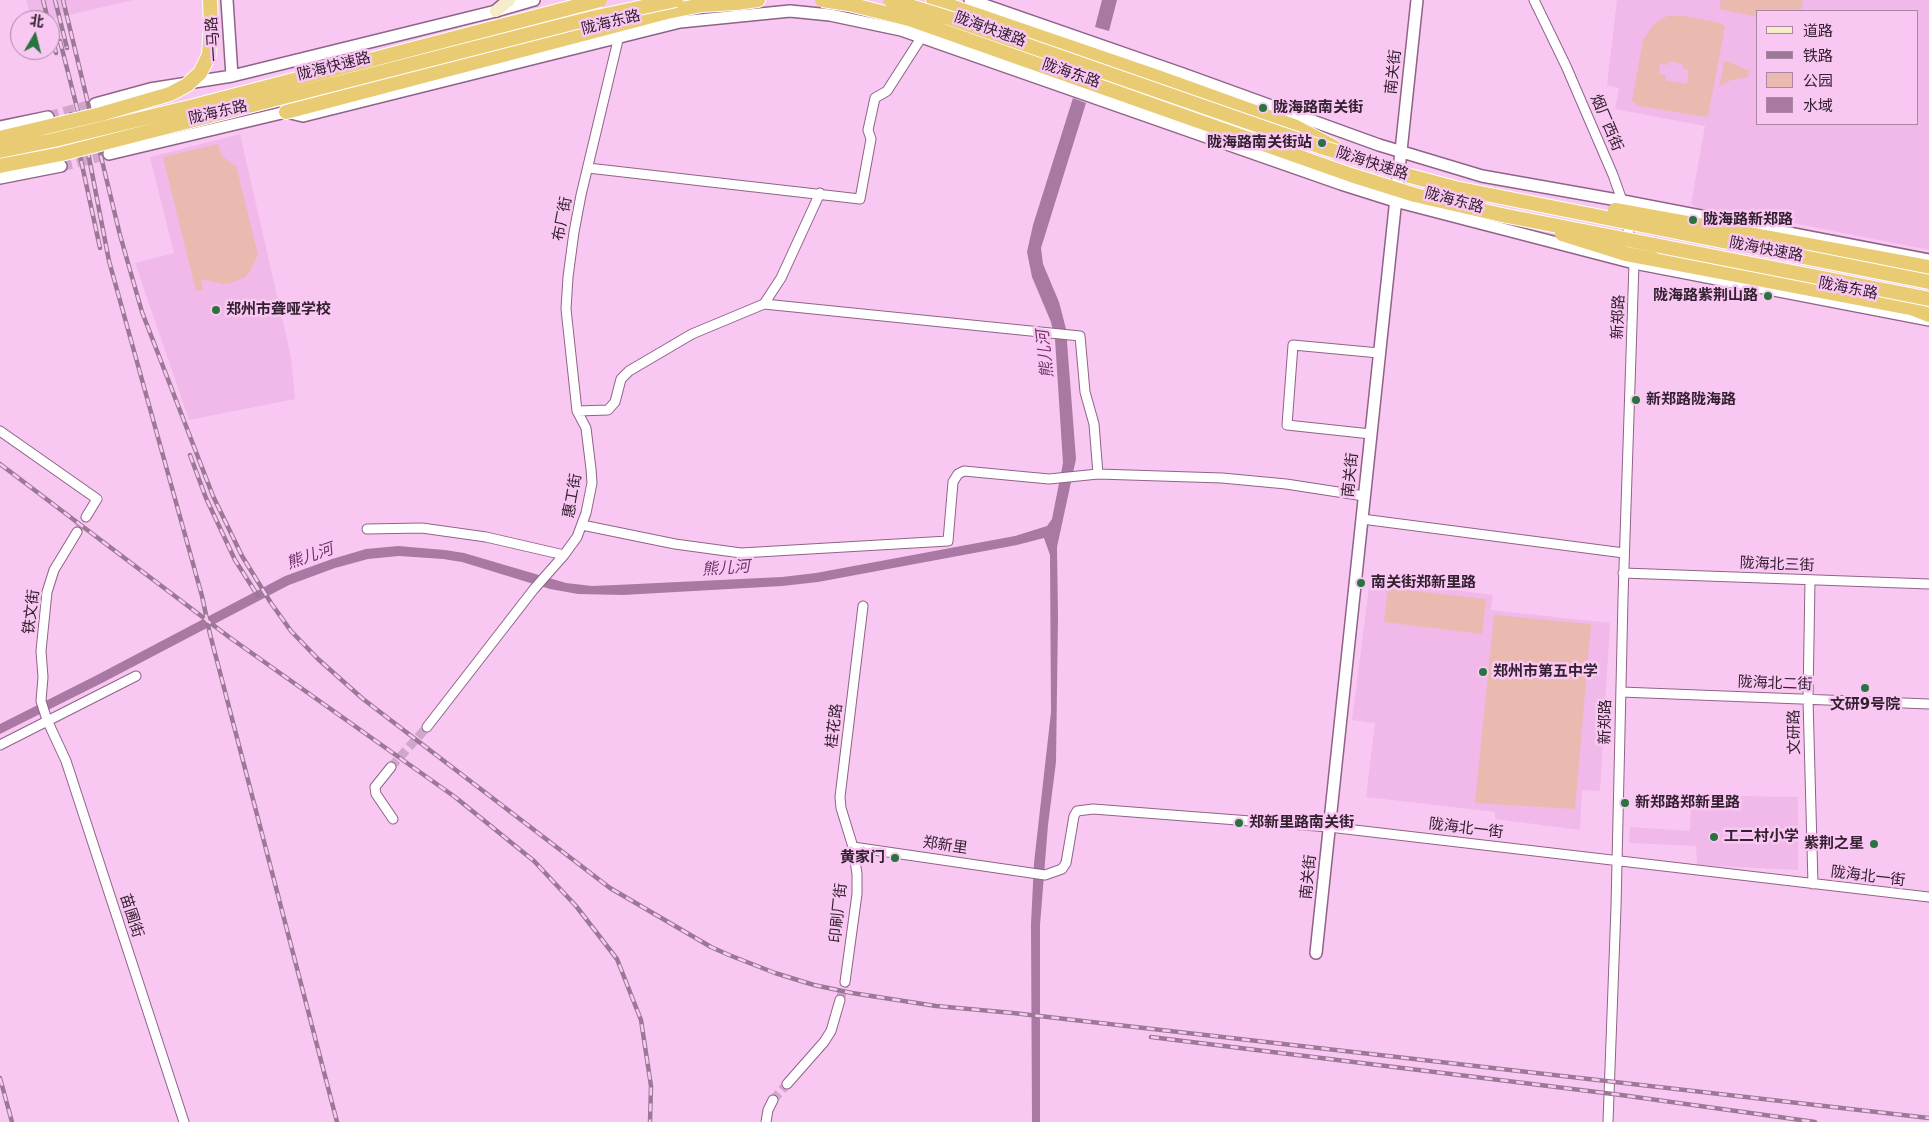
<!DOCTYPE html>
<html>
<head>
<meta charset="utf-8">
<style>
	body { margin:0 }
	#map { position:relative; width:1929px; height:1122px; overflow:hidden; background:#f9c8f2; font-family:"DejaVu Sans","Noto Sans SC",sans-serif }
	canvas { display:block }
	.legend { position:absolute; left:1756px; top:10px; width:162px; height:115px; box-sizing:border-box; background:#f9c8f2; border:1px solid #aa85a4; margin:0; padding:6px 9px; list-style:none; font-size:15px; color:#332030 }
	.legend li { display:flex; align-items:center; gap:10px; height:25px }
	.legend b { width:25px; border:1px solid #aa85a4 }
	.north { position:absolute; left:10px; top:10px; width:50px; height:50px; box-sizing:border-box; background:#f9c8f2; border:1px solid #aa85a4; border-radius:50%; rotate:8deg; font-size:14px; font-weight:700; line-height:20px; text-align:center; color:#332030 }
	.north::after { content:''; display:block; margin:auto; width:18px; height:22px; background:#2a7341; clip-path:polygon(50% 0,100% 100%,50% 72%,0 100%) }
</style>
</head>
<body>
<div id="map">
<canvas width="1929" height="1122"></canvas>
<ul class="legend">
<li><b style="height:6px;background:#f6ecca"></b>道路</li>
<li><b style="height:6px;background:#9b7996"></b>铁路</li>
<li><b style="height:14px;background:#eabab1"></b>公园</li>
<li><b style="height:14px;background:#a978a3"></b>水域</li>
</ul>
<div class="north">北</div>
</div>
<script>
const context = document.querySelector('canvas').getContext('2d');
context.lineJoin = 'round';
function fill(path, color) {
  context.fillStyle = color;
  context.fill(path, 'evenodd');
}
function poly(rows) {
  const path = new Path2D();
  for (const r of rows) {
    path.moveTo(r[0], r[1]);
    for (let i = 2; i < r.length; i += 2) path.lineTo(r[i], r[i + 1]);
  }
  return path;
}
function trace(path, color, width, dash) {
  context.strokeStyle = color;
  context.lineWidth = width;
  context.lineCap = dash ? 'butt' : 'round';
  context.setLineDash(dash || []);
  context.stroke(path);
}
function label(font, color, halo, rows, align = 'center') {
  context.font = font + ' "DejaVu Sans","Noto Sans SC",sans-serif';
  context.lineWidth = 5;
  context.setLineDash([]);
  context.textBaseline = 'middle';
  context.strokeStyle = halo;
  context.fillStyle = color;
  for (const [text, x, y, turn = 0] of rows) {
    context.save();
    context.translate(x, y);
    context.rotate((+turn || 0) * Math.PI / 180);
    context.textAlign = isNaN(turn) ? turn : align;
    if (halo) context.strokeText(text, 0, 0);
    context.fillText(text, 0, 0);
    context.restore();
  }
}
fill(poly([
	[26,0,133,0,48,20,32,20],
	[1617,0,1929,0,1929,250,1757,216,1756,220,1729,215,1698,208,1691,204,1705,126,1615,109,1619,88,1607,85],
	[1758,11,1918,11,1918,124,1758,124],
	[240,134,291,357,295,399,189,420,135,263,174,253,150,157],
	[1370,579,1493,595,1491,610,1610,623,1600,791,1582,790,1580,830,1495,819,1495,812,1366,797,1375,723,1352,720],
	[1691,795,1798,797,1798,870,1697,865,1696,846,1629,843,1630,827,1690,831]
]), '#f0b9e9');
fill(poly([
	[1721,0,1803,0,1801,11,1758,11,1758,17,1719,9],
	[1667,16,1684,16,1721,23,1725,27,1708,116,1706,117,1638,106,1632,101,1643,40,1654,24],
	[1669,61,1683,64,1682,68,1689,70,1687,84,1665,80,1666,75,1659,74,1660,64,1668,65],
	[1727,61,1749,71,1748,77,1731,80,1719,87,1724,62],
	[218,144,221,155,233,165,236,165,258,255,250,271,245,277,231,283,223,284,201,279,203,290,196,291,163,157],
	[1388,588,1486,599,1482,634,1384,622],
	[1494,615,1591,624,1575,809,1475,803]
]), '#eabab1');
fill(poly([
	[1102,0,1117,0,1109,31,1095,27],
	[1073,98,1086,103,1041,248,1043,264,1059,302,1066,329,1076,459,1057,547,1058,617,1056,762,1048,825,1040,925,1040,1122,1032,1122,1031,924,1034,863,1051,712,1050,555,1044,538,1017,545,818,582,782,586,623,595,578,594,550,589,462,562,443,559,399,556,368,559,335,568,289,585,102,683,0,734,0,724,97,675,285,576,332,559,366,549,398,546,445,550,464,553,566,583,592,586,616,585,782,577,816,573,1015,536,1047,526,1052,519,1063,463,1055,339,1051,322,1032,277,1027,252,1033,225]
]), '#a978a3');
trace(poly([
	[77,532,86,517],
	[391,767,427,727],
	[840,1000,845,982],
	[773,1100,787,1084]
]), '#d1a6cb', 9, [9, 4.5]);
trace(poly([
	[48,117,95,104],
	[61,166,109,154]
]), '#d1a6cb', 11, [11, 5.5]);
const minor = poly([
	[1534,0,1566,66,1613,175,1624,206],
	[588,168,860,199,871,139,868,130,875,98,887,91,921,38],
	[764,304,1080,336,1085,392,1094,424,1098,474],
	[577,411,608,410,615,402,621,379,629,371,692,334,764,304,781,278,820,193],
	[0,431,97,499,86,517],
	[1371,434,1287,425,1293,345,1379,353],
	[1362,519,1624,553],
	[582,525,675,544,741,553,948,541,953,482,958,474,964,471,1049,479,1098,474,1222,478,1286,484,1364,496],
	[367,529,422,528,486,537,564,555],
	[77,532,54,570,47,592,41,651,43,677,41,701,47,720,66,761,184,1122],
	[1623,573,1929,584],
	[1810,580,1808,699,1813,884],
	[1621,692,1929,704],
	[427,727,534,589,564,555,577,537,586,513,592,483,591,469,586,428,577,411,566,309,568,277,574,232,581,195,619,36],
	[0,745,136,676],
	[391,767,375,787,376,794,393,819],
	[853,847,1045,875,1062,869,1066,863,1074,816,1077,811,1093,809,1329,827,1929,897],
	[845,982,857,894,857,874,853,847,841,808,840,797,863,606],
	[787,1084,824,1042,831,1031,840,1000],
	[766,1122,768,1110,773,1100],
	[1608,1122,1616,907,1623,598,1634,263,1626,218]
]);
const tertiary = poly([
	[227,0,232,76],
	[970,0,1183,74,1379,145,1482,176,1623,201,1929,260],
	[95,104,150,89,232,76,496,11,534,0],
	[0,127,48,117],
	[109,154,286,112,303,116,680,22,790,11,830,15,901,30,1341,184,1395,201,1634,263,1929,320],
	[0,178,61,166],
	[1316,953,1417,0]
]);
const secondary = poly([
	[496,11,509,0]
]);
const trunk = poly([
	[933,0,1158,77,1294,126,1334,147],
	[286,112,667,12,702,5,736,3,758,0],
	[1737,232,1929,267],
	[1653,259,1911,308,1929,315]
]);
trace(minor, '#8f6389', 11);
trace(tertiary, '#8f6389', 14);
trace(secondary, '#8f6389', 15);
trace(trunk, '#fff', 16);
trace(minor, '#fff', 9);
trace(tertiary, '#fff', 11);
trace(secondary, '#f6ecca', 12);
trace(trunk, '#e8cb73', 14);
const rail = poly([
	[43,0,48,20],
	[55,0,67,48],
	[63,0,120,235,142,312,213,496,242,556,271,603,291,631,318,659,363,699,610,888,711,947,729,955,775,973,814,985,852,993,936,1006,1013,1013,1929,1118],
	[50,29,56,53],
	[60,41,87,147,109,261,202,596,210,634,337,1122],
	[71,114,100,248],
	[190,455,206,498,235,560,258,596],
	[0,464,229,637,455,797,534,861,576,906,617,959,641,1020,651,1086,650,1122],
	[1151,1037,1621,1095,1815,1122],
	[0,1078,12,1122]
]);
trace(rail, '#9b7996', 4.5);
trace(rail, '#f9c8f2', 2.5, [8]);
const trunkBridge = poly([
	[822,0,849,4,909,19,1351,175,1415,195,1502,215,1929,299],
	[890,0,949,18,1282,134,1410,176,1455,188,1929,282],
	[0,138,101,114,170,94,187,85,200,73,209,55,211,25,210,0],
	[0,151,54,140,190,107,600,0],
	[0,166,61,154,592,18,676,0],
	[1615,210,1737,232],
	[1562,234,1626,254,1653,259]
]);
trace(trunkBridge, '#fff', 16, []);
trace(trunkBridge, '#e8cb73', 14);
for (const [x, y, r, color] of [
	[1263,108,5,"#2a7341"],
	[1322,143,5,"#2a7341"],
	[1693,220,5,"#2a7341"],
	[1768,296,5,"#2a7341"],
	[216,310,5,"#2a7341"],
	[1636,400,5,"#2a7341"],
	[1361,583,5,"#2a7341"],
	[1483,672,5,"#2a7341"],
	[1865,688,5,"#2a7341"],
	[1625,803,5,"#2a7341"],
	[1239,823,5,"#2a7341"],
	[1714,837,5,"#2a7341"],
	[1874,844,5,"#2a7341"],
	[895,858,5,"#2a7341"]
]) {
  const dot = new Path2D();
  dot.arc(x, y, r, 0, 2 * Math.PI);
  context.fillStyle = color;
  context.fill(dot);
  trace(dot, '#f9c8f2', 2);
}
label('15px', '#332030', '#f9c8f2', [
	["陇海东路",611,23,-14],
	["陇海快速路",990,30,20],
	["一马路",214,39,-94],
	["陇海快速路",334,67,-14],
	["南关街",1394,72,-84],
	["陇海东路",1071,74,19],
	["陇海东路",218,113,-13],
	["烟厂西街",1606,123,67],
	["陇海快速路",1372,164,18],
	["陇海东路",1454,201,15],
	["布厂街",563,219,-79],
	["陇海快速路",1766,250,11],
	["陇海东路",1848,289,11],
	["新郑路",1619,317,-88],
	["南关街",1351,475,-84],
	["惠工街",573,496,-80],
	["陇海北三街",1777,565,2],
	["铁文街",32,612,-83],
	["陇海北二街",1775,684,2],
	["新郑路",1606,722,-89],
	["桂花路",835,726,-83],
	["文研路",1795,732,-91],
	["陇海北一街",1466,829,7],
	["郑新里",945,846,8],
	["南关街",1309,877,-84],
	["陇海北一街",1868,877,7],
	["印刷厂街",839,913,-84],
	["苗圃街",131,916,72]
]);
label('bold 15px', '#332030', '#f9c8f2', [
	["陇海路南关街",1273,108],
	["陇海路南关街站",1312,143,"right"],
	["陇海路新郑路",1703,220],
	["陇海路紫荆山路",1758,296,"right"],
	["郑州市聋哑学校",226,310],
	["新郑路陇海路",1646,400],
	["南关街郑新里路",1371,583],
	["郑州市第五中学",1493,672],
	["文研9号院",1865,705,"center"],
	["新郑路郑新里路",1635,803],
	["郑新里路南关街",1249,823],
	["工二村小学",1724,837],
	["紫荆之星",1864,844,"right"],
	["黄家门",885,858,"right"]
], 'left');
label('italic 16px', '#70326b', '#f9c8f2', [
	["熊儿河",1046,354,-96],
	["熊儿河",310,557,-19],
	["熊儿河",726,569,-4]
]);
</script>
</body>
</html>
